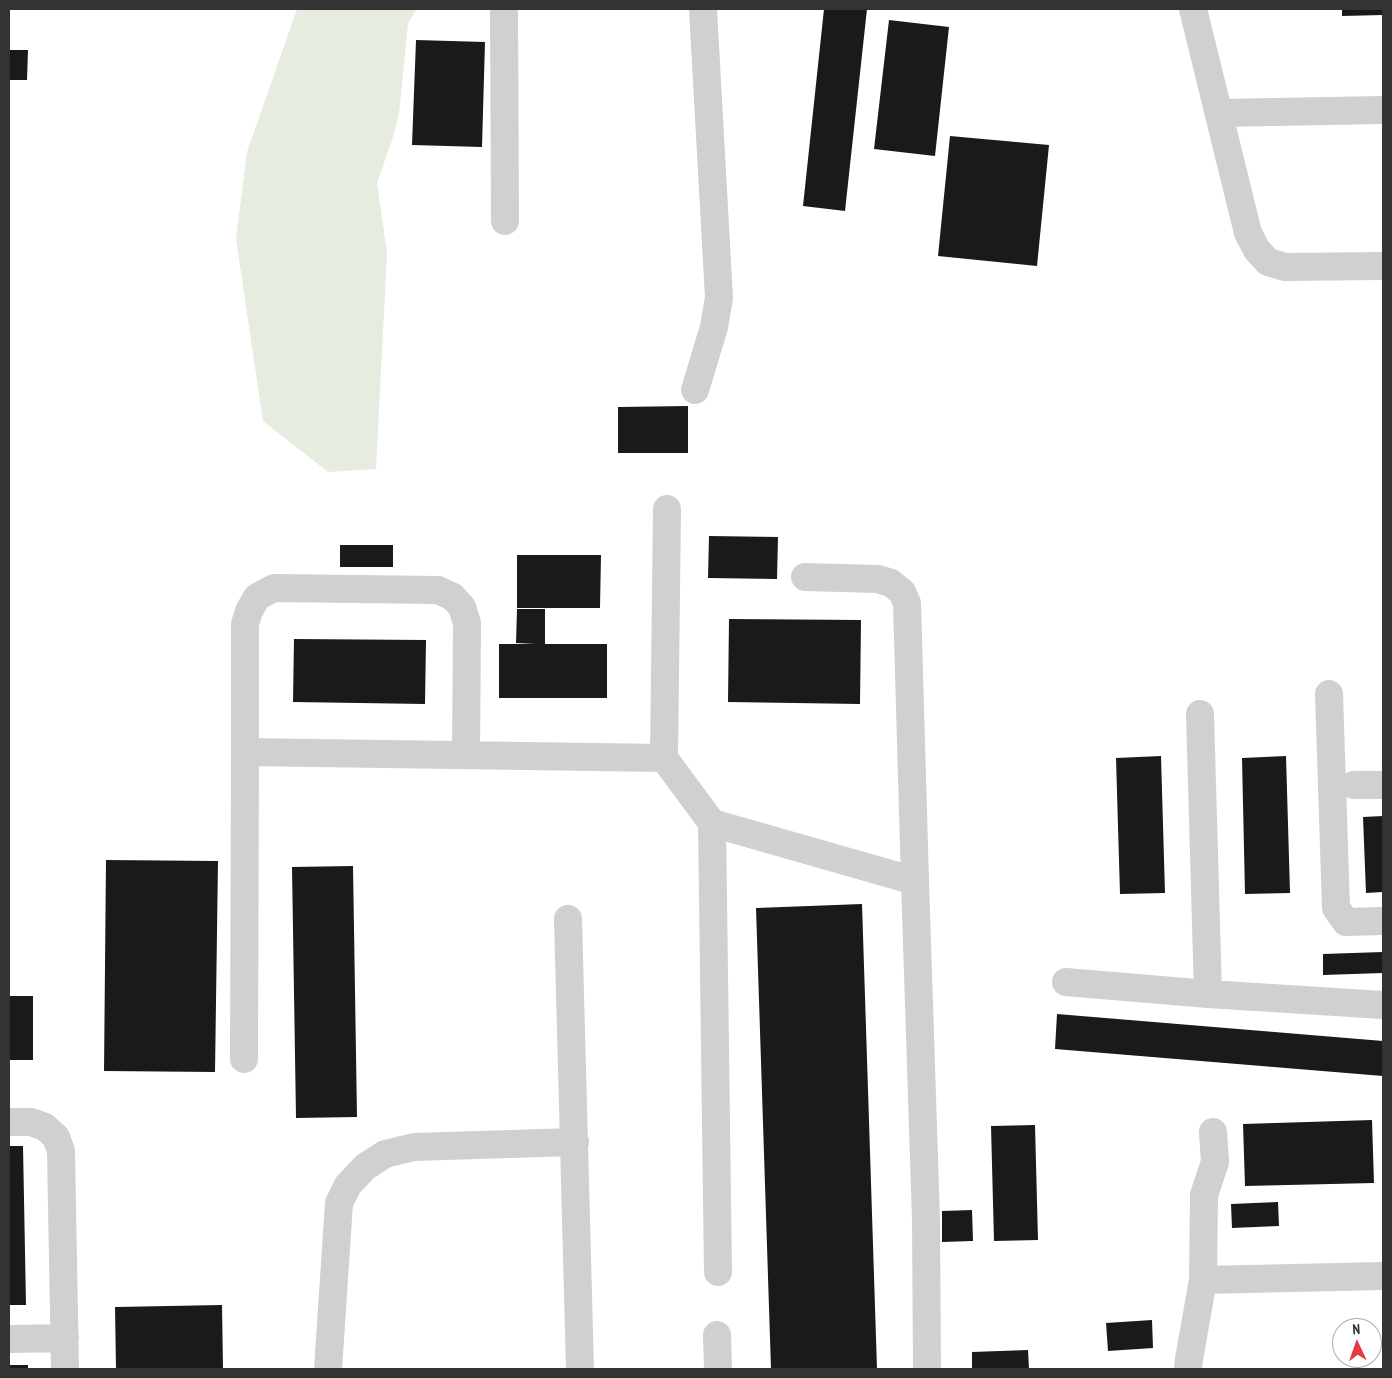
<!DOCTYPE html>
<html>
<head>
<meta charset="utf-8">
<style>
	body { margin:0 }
	#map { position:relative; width:1392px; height:1378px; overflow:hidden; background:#fff; font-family:"PT Sans Narrow",sans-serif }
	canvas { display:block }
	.frame { position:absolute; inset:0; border:10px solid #333; pointer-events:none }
	.north { position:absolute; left:1332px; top:1318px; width:50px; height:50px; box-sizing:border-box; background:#fff; border:1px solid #adadad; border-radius:50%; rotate:357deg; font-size:14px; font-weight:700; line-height:20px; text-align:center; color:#333 }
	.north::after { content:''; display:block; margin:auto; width:18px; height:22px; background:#e63946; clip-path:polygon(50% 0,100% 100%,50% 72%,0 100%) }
</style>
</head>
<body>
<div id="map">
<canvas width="1392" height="1378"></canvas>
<div class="frame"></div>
<div class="north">N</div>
</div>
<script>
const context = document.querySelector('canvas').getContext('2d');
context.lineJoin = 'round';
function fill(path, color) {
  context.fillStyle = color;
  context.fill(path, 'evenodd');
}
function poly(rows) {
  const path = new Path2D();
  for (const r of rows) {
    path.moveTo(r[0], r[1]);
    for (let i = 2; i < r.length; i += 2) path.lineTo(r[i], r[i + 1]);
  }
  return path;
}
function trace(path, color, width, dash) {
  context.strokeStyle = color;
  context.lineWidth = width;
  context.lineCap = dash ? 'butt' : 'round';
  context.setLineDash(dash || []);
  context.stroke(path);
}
fill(poly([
	[297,9,417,9,408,23,399,114,394,134,377,183,387,253,376,469,328,472,263,421,236,239,247,152]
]), '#e6ecdf');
fill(poly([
	[824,9,867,9,845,211,803,206],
	[1342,9,1383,9,1383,15,1342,16],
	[889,20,949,27,935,156,874,149],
	[416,40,485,42,482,147,412,145],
	[9,50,28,50,27,80,9,80],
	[950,136,1049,145,1037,266,938,256],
	[688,406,688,453,618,453,618,407],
	[709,536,778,537,777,579,708,578],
	[340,545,393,545,393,567,340,567],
	[517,555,601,555,600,608,517,608],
	[517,609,545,609,545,644,607,644,607,698,499,698,499,644,535,644,516,643],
	[729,619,861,620,860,704,728,702],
	[294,639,426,640,425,704,293,702],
	[1161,756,1165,893,1120,894,1116,758],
	[1286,756,1290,893,1245,894,1242,758],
	[1383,816,1383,892,1366,893,1363,817],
	[106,860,218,861,215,1072,104,1071],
	[353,866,357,1117,296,1118,292,867],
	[862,904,877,1369,771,1369,756,908],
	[1383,952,1383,973,1323,975,1323,954],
	[9,996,33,996,33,1060,9,1060],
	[1057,1014,1383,1041,1383,1076,1055,1049],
	[1372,1120,1374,1183,1245,1186,1243,1124],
	[1035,1125,1038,1240,994,1241,991,1126],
	[9,1146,23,1146,26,1305,9,1305],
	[1278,1202,1279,1226,1232,1228,1231,1204],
	[972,1210,973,1241,942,1242,942,1211],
	[222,1305,223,1369,116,1369,115,1307],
	[1152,1320,1153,1348,1108,1351,1106,1323],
	[1028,1350,1029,1369,972,1369,972,1352],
	[9,1365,28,1365,28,1369,9,1369]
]), '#1a1a1a');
trace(poly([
	[504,9,505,221],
	[1193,9,1248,233,1257,250,1268,262,1285,267,1383,266],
	[1219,113,1383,110],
	[695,390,714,327,719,298,703,9],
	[805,577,878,579,891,583,902,592,907,603,915,881],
	[1329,694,1336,908,1346,922,1383,921],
	[1200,714,1208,994],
	[245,752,245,624,249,611,257,597,274,588,438,590,453,597,462,607,467,623,466,755],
	[664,758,667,509],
	[1354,785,1383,785],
	[712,823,718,1272],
	[568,919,580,1369],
	[1066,982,1208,994,1383,1005],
	[244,1059,245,752,664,758,712,823,915,881,926,1220,927,1369],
	[9,1122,31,1122,45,1127,56,1137,61,1151,65,1369],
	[1213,1132,1215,1162,1204,1195,1203,1280,1383,1276],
	[717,1335,718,1369],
	[9,1339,65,1338],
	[328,1369,339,1203,348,1185,365,1167,385,1154,414,1147,575,1142],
	[1188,1369,1189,1359,1203,1280]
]), '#d0d0d0', 28);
</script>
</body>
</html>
